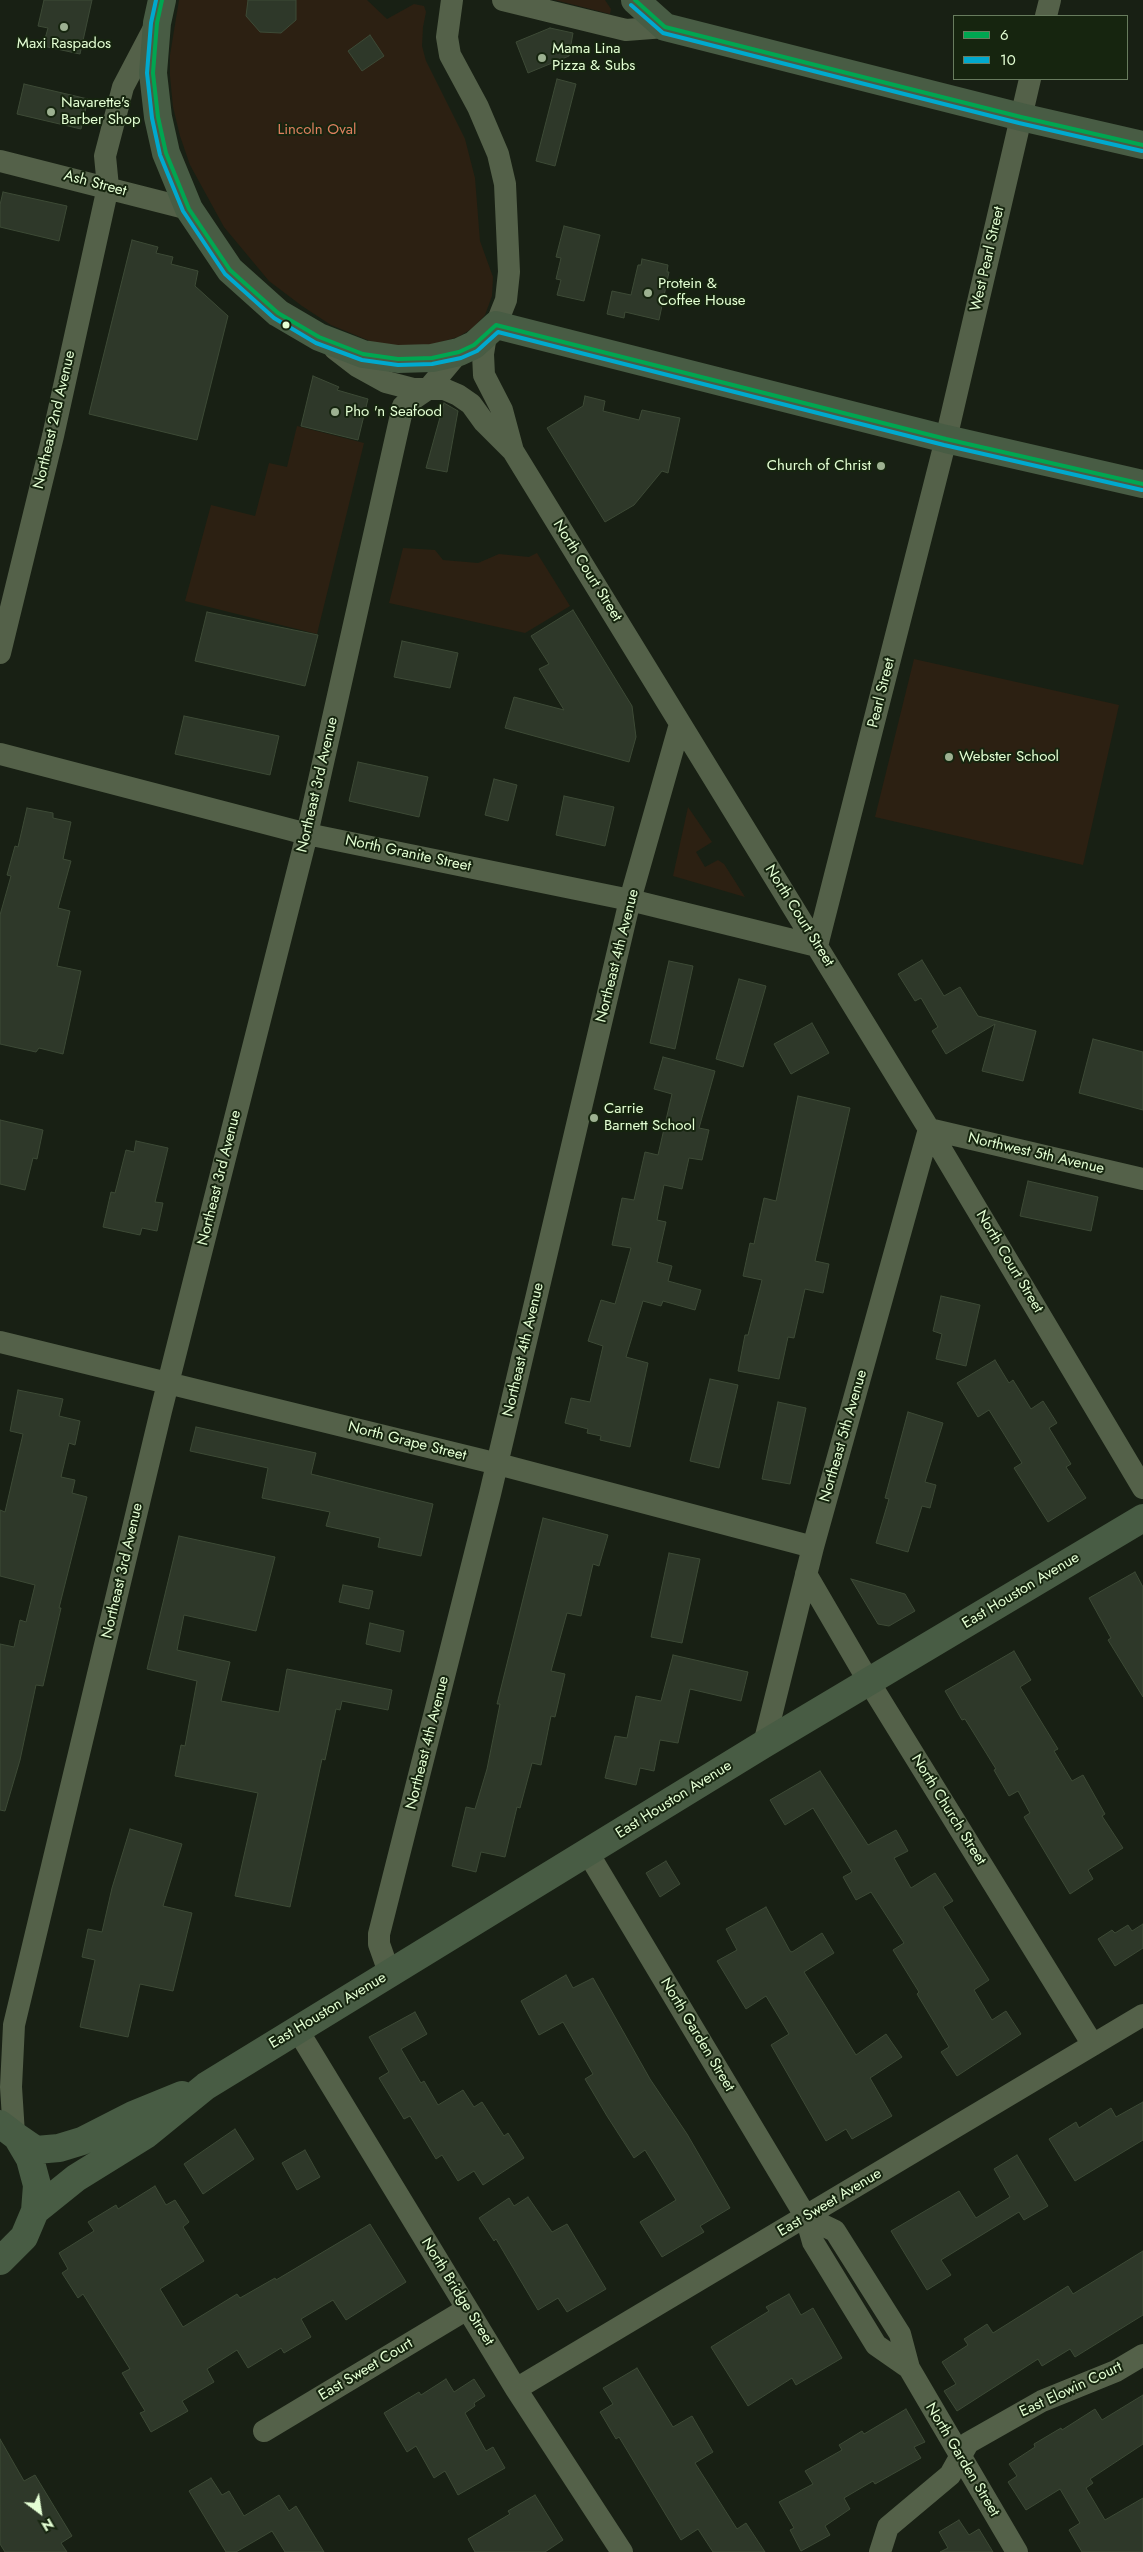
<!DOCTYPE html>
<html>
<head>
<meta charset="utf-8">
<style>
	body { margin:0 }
	#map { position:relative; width:1143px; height:2552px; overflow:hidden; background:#182014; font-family:Jost,sans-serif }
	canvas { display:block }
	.legend { position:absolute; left:953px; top:15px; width:175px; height:65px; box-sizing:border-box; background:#16250f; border:1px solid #687c5e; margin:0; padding:6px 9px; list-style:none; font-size:15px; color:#e4ffd4 }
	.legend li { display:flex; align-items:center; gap:10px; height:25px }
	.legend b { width:25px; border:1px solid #687c5e }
	.north { position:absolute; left:15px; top:2487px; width:50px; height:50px; -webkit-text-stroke:4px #16250f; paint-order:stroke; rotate:149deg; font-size:14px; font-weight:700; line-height:20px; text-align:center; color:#e4ffd4 }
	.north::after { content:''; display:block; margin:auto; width:18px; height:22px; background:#e4ffd4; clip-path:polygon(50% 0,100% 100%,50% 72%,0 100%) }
</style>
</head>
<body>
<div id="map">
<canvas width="1143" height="2552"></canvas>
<ul class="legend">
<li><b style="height:6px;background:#00a651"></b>6</li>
<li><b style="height:6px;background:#00a9ce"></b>10</li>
</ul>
<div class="north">N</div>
</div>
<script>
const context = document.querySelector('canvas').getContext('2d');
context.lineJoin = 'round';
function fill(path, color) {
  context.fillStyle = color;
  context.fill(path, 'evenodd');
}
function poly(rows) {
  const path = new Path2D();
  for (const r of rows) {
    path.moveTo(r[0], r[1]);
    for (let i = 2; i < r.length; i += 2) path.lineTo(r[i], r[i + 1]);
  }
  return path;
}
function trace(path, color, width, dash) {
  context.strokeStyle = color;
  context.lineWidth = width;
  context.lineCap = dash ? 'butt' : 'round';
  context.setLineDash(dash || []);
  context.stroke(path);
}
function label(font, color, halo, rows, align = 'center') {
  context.font = font + ' Jost,sans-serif';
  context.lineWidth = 4;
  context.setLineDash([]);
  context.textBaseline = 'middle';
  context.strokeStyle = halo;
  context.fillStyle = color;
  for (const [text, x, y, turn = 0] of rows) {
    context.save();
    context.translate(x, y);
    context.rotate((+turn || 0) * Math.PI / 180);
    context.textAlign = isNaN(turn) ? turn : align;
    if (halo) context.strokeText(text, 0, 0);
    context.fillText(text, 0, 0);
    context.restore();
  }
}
fill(poly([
	[179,0,367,0,387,19,414,4,424,6,426,12,423,27,422,46,426,61,465,139,475,178,480,241,493,277,492,296,485,315,473,328,458,337,427,346,382,346,331,325,302,306,269,281,224,227,190,165,180,136,173,107,170,76,170,55],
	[555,0,605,0,611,9,610,14],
	[297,426,364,443,317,634,185,601,211,505,255,516,269,463,287,467],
	[403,548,435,550,443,560,478,563,499,554,529,557,537,553,570,606,525,633,389,603],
	[914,659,1119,705,1083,865,875,817],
	[688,807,712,842,696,852,705,867,718,860,724,864,745,897,673,876]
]), '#2c2012');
const building = poly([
	[44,0,92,0,80,54,43,46,48,28,38,26,44,0],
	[248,0,296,0,296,20,281,33,260,32,246,16,248,0],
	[550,28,573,33,569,56,528,73,516,42,550,28],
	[370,35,384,56,362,71,348,51,370,35],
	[557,79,576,84,555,166,536,161,557,79],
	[24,84,88,99,81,129,17,114,24,84],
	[3,192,67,206,59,241,0,227,0,205,3,192],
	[564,226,600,235,584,301,557,295,561,280,556,279,561,258,556,257,564,226],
	[132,240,158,247,156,253,173,257,171,264,198,271,195,286,228,316,197,440,89,414,132,240],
	[642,259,668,265,667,272,669,272,659,320,625,312,624,318,607,314,612,291,631,295,638,265,641,265,642,259],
	[313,376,339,387,337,390,368,399,358,440,301,426,313,376],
	[585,396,605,401,603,411,639,420,642,410,680,418,668,473,662,471,634,505,605,522,547,428,583,406,585,396],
	[444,403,458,411,447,472,426,468,444,403],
	[573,610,632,706,636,737,629,762,505,728,514,697,564,710,539,669,549,664,531,636,573,610],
	[207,612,318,635,305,686,195,661,207,612],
	[402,641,458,653,450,688,394,677,402,641],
	[184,716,279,736,270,775,175,754,184,716],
	[358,762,428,777,419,817,349,801,358,762],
	[494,779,517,785,508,821,485,815,494,779],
	[564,796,614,807,605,846,556,835,564,796],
	[27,808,53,813,53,818,71,822,63,859,71,861,58,908,70,911,57,966,81,971,63,1054,39,1048,36,1052,0,1044,0,915,11,876,7,875,15,846,18,847,27,808],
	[922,960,944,996,960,987,978,1016,1036,1031,1023,1081,982,1071,995,1024,946,1054,932,1031,938,1027,921,998,915,1001,898,974,922,960],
	[669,961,693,966,675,1049,650,1043,669,961],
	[739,979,766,986,743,1067,716,1059,739,979],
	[812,1023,829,1053,791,1074,774,1044,812,1023],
	[1093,1039,1143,1052,1143,1110,1079,1093,1093,1039],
	[663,1057,715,1071,699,1128,709,1130,702,1160,689,1158,682,1189,664,1185,657,1220,666,1222,657,1262,672,1266,668,1281,701,1290,695,1310,663,1301,661,1306,643,1301,626,1357,648,1363,630,1447,600,1440,601,1436,587,1433,588,1429,565,1423,571,1398,590,1402,603,1346,588,1341,601,1300,615,1304,631,1248,612,1245,622,1198,634,1200,645,1152,658,1155,672,1094,654,1089,663,1057],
	[798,1096,850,1108,815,1261,829,1264,823,1293,805,1289,794,1338,788,1337,779,1379,738,1371,745,1335,748,1335,762,1280,743,1276,750,1243,754,1244,764,1198,776,1201,798,1096],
	[0,1120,43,1130,37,1159,33,1158,25,1190,0,1184,0,1120],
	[136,1141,168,1148,155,1202,163,1203,157,1231,142,1228,140,1235,103,1227,111,1192,115,1193,126,1150,134,1152,136,1141],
	[1028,1181,1098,1197,1091,1231,1020,1216,1028,1181],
	[941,1296,980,1305,966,1366,936,1359,942,1334,933,1331,941,1296],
	[995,1360,1009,1383,1013,1380,1031,1409,1043,1401,1057,1423,1049,1428,1071,1464,1066,1467,1086,1498,1048,1522,1014,1468,1022,1463,989,1410,978,1417,957,1383,995,1360],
	[710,1379,738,1385,719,1468,690,1461,710,1379],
	[18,1390,63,1399,59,1416,80,1421,75,1445,69,1443,61,1477,75,1480,72,1493,87,1497,59,1608,61,1608,43,1686,36,1685,20,1760,5,1811,0,1810,0,1644,14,1647,20,1620,26,1622,35,1585,0,1576,0,1510,5,1512,23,1434,10,1431,18,1390],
	[778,1402,806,1408,790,1484,762,1479,778,1402],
	[908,1412,943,1423,925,1482,936,1485,930,1508,922,1506,908,1552,876,1543,889,1499,885,1498,908,1412],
	[196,1427,316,1453,311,1474,433,1504,421,1556,378,1547,380,1538,326,1526,330,1512,262,1498,268,1468,190,1451,196,1427],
	[543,1518,608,1535,599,1566,593,1564,581,1616,567,1613,551,1671,565,1674,555,1717,551,1716,541,1765,532,1763,520,1808,517,1807,505,1857,481,1852,476,1872,452,1866,466,1807,475,1809,487,1769,500,1704,497,1704,543,1518],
	[179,1536,275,1557,256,1631,184,1615,177,1650,230,1662,221,1701,279,1712,287,1669,392,1690,388,1710,342,1701,340,1710,336,1709,325,1760,322,1759,290,1907,235,1896,258,1793,175,1776,181,1745,185,1746,197,1681,147,1669,179,1536],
	[669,1553,700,1559,682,1643,651,1637,669,1553],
	[1135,1572,1143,1587,1143,1697,1108,1640,1111,1638,1089,1598,1135,1572],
	[851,1579,905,1594,915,1611,889,1626,878,1624,851,1579],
	[343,1585,373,1591,369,1609,339,1602,343,1585],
	[370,1623,404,1631,400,1652,366,1644,370,1623],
	[1014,1651,1031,1680,1020,1687,1058,1749,1054,1751,1072,1781,1083,1775,1105,1814,1102,1816,1123,1848,1088,1870,1093,1879,1070,1894,1024,1817,1030,1813,1018,1791,1009,1796,994,1770,996,1769,965,1719,962,1720,945,1691,1014,1651],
	[673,1655,748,1672,741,1701,690,1689,678,1743,660,1740,654,1771,640,1768,636,1785,605,1778,615,1736,627,1738,636,1696,661,1701,673,1655],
	[820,1771,868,1845,896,1830,908,1851,894,1858,911,1888,935,1873,953,1901,943,1907,989,1980,974,1990,992,2020,1006,2011,1021,2034,957,2076,941,2052,949,2047,917,1994,919,1992,893,1950,904,1943,871,1892,856,1900,843,1877,852,1872,813,1808,785,1825,770,1800,820,1771],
	[130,1829,182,1844,163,1906,192,1913,173,1991,140,1984,128,2037,80,2027,95,1960,82,1957,88,1929,102,1932,112,1888,130,1829],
	[666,1861,680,1884,660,1897,646,1873,666,1861],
	[766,1907,790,1951,792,1952,822,1933,834,1953,804,1972,856,2055,886,2034,902,2057,870,2078,892,2116,852,2139,846,2129,826,2141,771,2045,789,2034,766,1996,746,2009,717,1961,737,1950,726,1929,766,1907],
	[1143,1924,1143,1948,1115,1966,1098,1939,1112,1930,1115,1933,1128,1925,1132,1931,1143,1924],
	[566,1975,573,1988,593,1978,650,2079,687,2134,730,2208,700,2226,704,2232,662,2257,640,2222,676,2200,645,2150,634,2158,607,2116,585,2079,593,2074,563,2022,539,2035,521,2001,566,1975],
	[415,2012,427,2034,401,2049,421,2083,424,2081,438,2105,463,2090,474,2107,482,2102,504,2136,508,2133,524,2158,483,2185,474,2171,458,2181,442,2155,436,2159,410,2116,404,2119,379,2078,389,2072,369,2037,415,2012],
	[1143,2102,1143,2140,1075,2181,1049,2139,1076,2122,1079,2128,1111,2108,1116,2117,1143,2102],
	[235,2129,254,2159,203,2194,184,2164,235,2129],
	[305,2150,320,2177,297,2190,282,2163,305,2150],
	[1017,2155,1048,2206,1024,2220,1019,2212,941,2260,951,2275,927,2290,891,2231,959,2191,976,2218,1010,2197,994,2169,1017,2155],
	[155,2186,166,2205,175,2200,189,2222,183,2227,204,2261,160,2289,183,2327,237,2294,240,2298,275,2278,276,2280,370,2224,406,2282,346,2320,333,2300,301,2319,311,2337,284,2353,281,2348,248,2368,237,2350,207,2369,214,2382,182,2401,188,2411,151,2432,140,2413,145,2411,122,2373,130,2369,83,2294,78,2298,62,2273,68,2269,59,2253,94,2231,88,2222,116,2205,118,2209,155,2186],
	[528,2197,552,2232,567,2224,606,2289,567,2312,558,2298,538,2310,496,2239,494,2241,479,2218,509,2198,514,2206,528,2197],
	[1143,2251,1143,2315,1075,2357,1070,2349,1042,2366,1038,2359,957,2411,944,2391,956,2384,942,2362,968,2345,964,2339,987,2324,993,2333,1068,2286,1073,2294,1143,2251],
	[789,2294,801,2315,813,2308,842,2358,796,2385,792,2378,748,2406,711,2347,769,2311,766,2307,789,2294],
	[637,2368,673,2427,692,2416,713,2452,695,2463,737,2529,746,2523,765,2552,713,2552,698,2529,681,2540,619,2437,616,2439,600,2412,613,2404,603,2388,637,2368],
	[446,2379,454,2392,474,2379,485,2396,474,2403,475,2406,465,2413,486,2451,493,2447,505,2468,458,2495,445,2471,434,2478,416,2446,407,2452,384,2413,419,2392,421,2395,446,2379],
	[1143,2395,1143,2444,1090,2479,1093,2483,1086,2488,1105,2520,1143,2498,1143,2552,1082,2552,1069,2530,1080,2523,1060,2489,1026,2510,1008,2482,1017,2476,1009,2464,1035,2447,1034,2444,1061,2428,1062,2430,1095,2409,1102,2420,1143,2395],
	[906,2409,925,2442,914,2447,921,2458,875,2484,873,2481,844,2498,850,2509,825,2526,830,2535,801,2551,790,2530,794,2528,779,2502,813,2484,805,2471,842,2450,839,2445,862,2431,864,2434,906,2409],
	[0,2439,24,2481,35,2475,72,2536,61,2543,67,2552,5,2552,0,2544,0,2439],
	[211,2478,222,2495,229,2491,244,2516,279,2495,289,2511,296,2506,324,2552,285,2552,272,2531,236,2552,226,2552,189,2491,211,2478],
	[535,2495,563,2540,545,2552,475,2552,468,2539,510,2514,508,2511,535,2495],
	[959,2520,969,2535,979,2529,993,2552,940,2552,948,2548,939,2532,959,2520]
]);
fill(building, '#2e3829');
trace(building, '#3d4a36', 1);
trace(poly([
	[452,0,447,37,450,55,478,107,498,154,505,184,509,272,506,300,496,325],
	[503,0,626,30,665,27],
	[1046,16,1050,0],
	[0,161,189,209],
	[486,335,483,354,484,375,502,410,513,451,929,1129,1143,1488],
	[335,349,357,366,386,382,413,389,444,389,458,395,471,404,484,422,512,450],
	[0,653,53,436,108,187,105,156,123,87,155,26],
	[0,754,307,834,630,900,817,946,946,439,1030,79],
	[0,1342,498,1464,813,1547],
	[806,1574,869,1682,1093,2045],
	[764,1744,813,1547,929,1129,1143,1179],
	[588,1853,806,2217,813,2242,876,2345,909,2368],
	[390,1975,379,1944,379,1934,490,1494,630,900,680,724],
	[297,2029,516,2389,622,2552],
	[14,2134,11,2087,14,2025,161,1411,307,834,403,406,428,389,459,352],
	[806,2217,835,2231,900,2334,909,2368,1017,2552],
	[516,2389,1143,2015],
	[264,2431,467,2309],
	[880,2552,888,2527,950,2475,968,2443,1042,2401,1116,2371,1143,2355]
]), '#546149', 22);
trace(poly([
	[162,0,157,23,153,73,158,117,166,153,189,209,230,270,278,313,319,337,363,354,398,359,432,358,459,352,474,345,496,325,946,439,1143,484],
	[635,0,665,27,1021,117,1143,145],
	[0,2124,17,2137,30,2159,37,2185,35,2211,24,2237,0,2261],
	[17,2137,36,2150,59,2148,82,2141,133,2115,182,2095],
	[35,2211,76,2178,147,2134,206,2086,764,1744,1143,1518]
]), '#485c44', 28);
trace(poly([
	[162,0,157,23,153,73,158,117,166,153,189,209,230,270,278,313,319,337,363,354,398,359,432,358,459,352,474,345,496,325,946,439,1143,484],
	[635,0,665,27,1021,117,1143,145]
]), '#00a651', 4);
trace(poly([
	[156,0,151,23,147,73,152,118,160,155,183,211,225,274,274,318,316,343,362,360,398,365,432,364,461,358,477,351,498,332,944,445,1142,490],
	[631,5,663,33,1019,123,1142,151]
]), '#00a9ce', 4);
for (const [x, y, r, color] of [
	[64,27,5,"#9db191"],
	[542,58,5,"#9db191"],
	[51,112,5,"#9db191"],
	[648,293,5,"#9db191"],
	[286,325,4.5,"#e4ffd4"],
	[335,412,5,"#9db191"],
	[881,466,5,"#9db191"],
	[949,757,5,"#9db191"],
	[594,1118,5,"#9db191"]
]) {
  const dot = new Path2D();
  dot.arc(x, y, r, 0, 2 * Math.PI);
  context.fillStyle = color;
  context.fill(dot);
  trace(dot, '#16250f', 2);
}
label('15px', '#e4ffd4', '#16250f', [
	["Maxi Raspados",64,44,"center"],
	["Mama Lina",552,49],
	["Pizza & Subs",552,66],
	["Navarette's",61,103],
	["Barber Shop",61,120],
	["Protein &",658,284],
	["Coffee House",658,301],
	["Pho 'n Seafood",345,412],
	["Church of Christ",871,466,"right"],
	["Webster School",959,757],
	["Carrie",604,1109],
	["Barnett School",604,1126]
], 'left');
label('15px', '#df805f', '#16250f', [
	["Lincoln Oval",317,130]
]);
label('15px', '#e4ffd4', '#16250f', [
	["Ash Street",95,184,15],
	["West Pearl Street",988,259,-77],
	["Northeast 2nd Avenue",55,420,-77],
	["North Court Street",587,571,58],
	["Pearl Street",882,693,-76],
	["Northeast 3rd Avenue",318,785,-77],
	["North Granite Street",408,854,12],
	["North Court Street",799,916,58],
	["Northeast 4th Avenue",618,956,-76],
	["Northwest 5th Avenue",1036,1154,13],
	["Northeast 3rd Avenue",220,1178,-76],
	["North Court Street",1009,1262,59],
	["Northeast 4th Avenue",524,1350,-77],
	["Northeast 5th Avenue",844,1436,-74],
	["North Grape Street",407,1442,14],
	["Northeast 3rd Avenue",123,1571,-77],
	["East Houston Avenue",1021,1591,-31],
	["Northeast 4th Avenue",428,1743,-76],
	["East Houston Avenue",674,1800,-32],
	["North Church Street",948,1810,58],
	["East Houston Avenue",328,2011,-31],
	["North Garden Street",697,2035,59],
	["East Sweet Avenue",830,2203,-31],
	["North Bridge Street",457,2292,58],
	["East Sweet Court",366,2370,-31],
	["East Elowin Court",1071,2390,-25],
	["North Garden Street",962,2460,59]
]);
</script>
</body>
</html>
